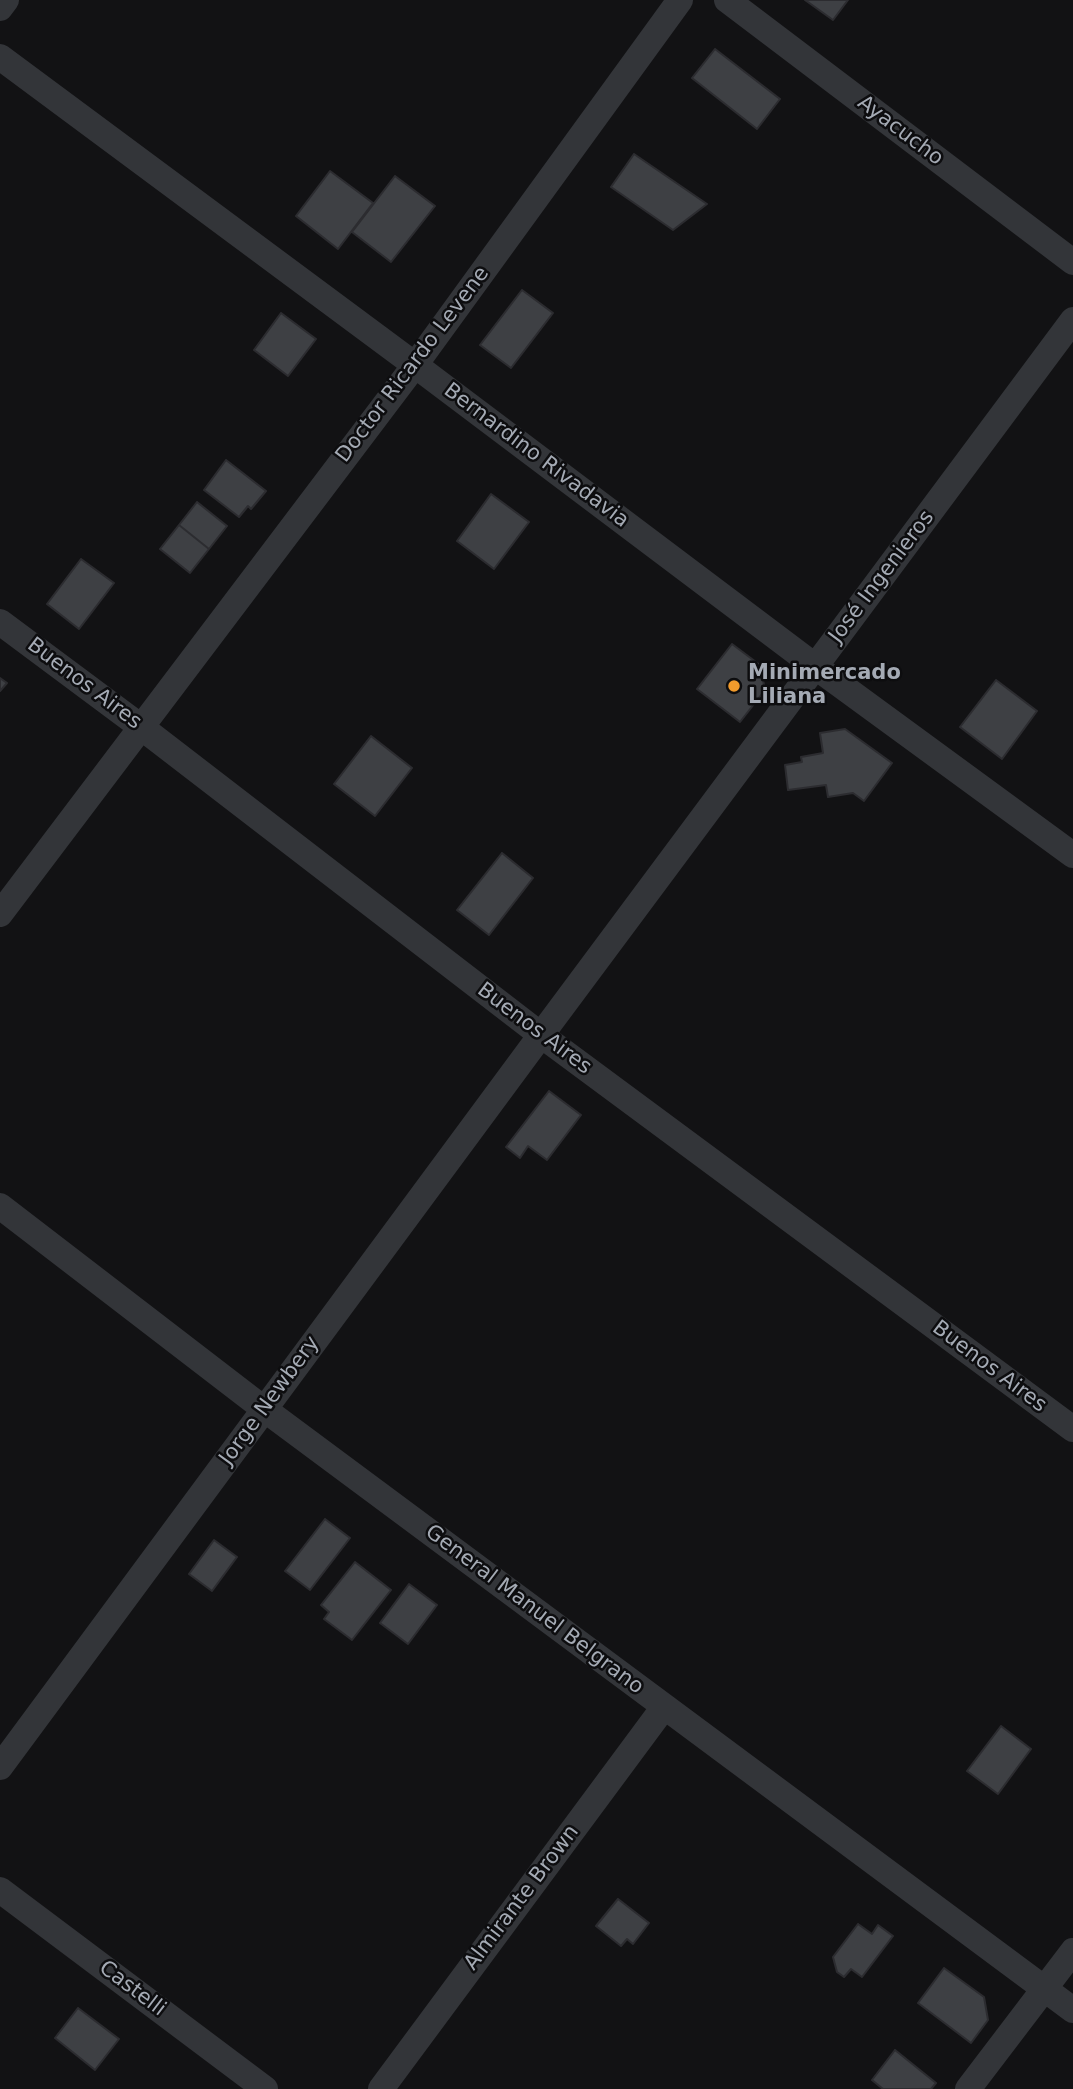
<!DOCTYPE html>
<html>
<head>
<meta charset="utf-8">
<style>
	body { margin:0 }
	canvas { display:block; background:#121214 }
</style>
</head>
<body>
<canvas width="1073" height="2089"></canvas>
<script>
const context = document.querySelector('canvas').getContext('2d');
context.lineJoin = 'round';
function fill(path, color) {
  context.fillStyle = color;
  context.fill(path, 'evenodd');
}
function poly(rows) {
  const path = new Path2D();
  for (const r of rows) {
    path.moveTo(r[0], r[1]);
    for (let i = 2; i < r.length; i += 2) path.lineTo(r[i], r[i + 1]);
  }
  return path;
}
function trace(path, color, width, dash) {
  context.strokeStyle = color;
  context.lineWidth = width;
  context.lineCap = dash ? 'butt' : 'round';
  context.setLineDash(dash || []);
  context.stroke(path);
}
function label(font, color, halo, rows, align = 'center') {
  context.font = font + ' "DejaVu Sans",sans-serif';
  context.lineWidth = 5;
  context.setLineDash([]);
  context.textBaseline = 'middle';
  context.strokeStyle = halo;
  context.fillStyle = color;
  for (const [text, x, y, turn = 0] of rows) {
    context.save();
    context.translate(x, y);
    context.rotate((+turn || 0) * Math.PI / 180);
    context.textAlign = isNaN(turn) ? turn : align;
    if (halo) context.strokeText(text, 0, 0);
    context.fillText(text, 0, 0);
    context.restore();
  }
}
const building = poly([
	[805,0,848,0,833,20,805,0],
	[715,49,780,99,757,129,692,78,715,49],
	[634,154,707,204,673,230,611,187,634,154],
	[330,171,373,203,338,249,296,216,330,171],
	[395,176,435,206,391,262,352,232,395,176],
	[522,290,553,313,511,368,480,345,522,290],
	[281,313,316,339,288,376,254,350,281,313],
	[226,460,266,491,251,509,248,506,239,517,204,490,226,460],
	[491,494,529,522,494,569,457,541,491,494],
	[197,502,227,526,209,549,179,525,197,502],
	[179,525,209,549,190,573,160,549,179,525],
	[81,559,114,583,79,629,47,604,81,559],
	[732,644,760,665,765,690,740,722,697,689,732,644],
	[0,678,7,683,0,691,0,678],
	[996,680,1037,711,1002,759,960,727,996,680],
	[845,729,892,763,864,801,853,793,828,797,826,785,788,790,785,765,802,762,801,757,823,753,820,733,845,729],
	[371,736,412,768,375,816,334,784,371,736],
	[502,853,533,878,489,935,457,910,502,853],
	[549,1091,581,1115,547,1160,528,1146,520,1158,506,1147,549,1091],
	[325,1519,350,1538,310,1590,285,1571,325,1519],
	[214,1540,237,1557,212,1591,189,1574,214,1540],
	[355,1562,391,1590,352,1640,324,1619,329,1612,321,1605,355,1562],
	[409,1584,437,1605,408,1644,380,1623,409,1584],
	[1001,1726,1031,1749,998,1794,967,1771,1001,1726],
	[618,1899,649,1923,633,1944,627,1939,621,1946,596,1926,618,1899],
	[858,1924,872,1934,878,1925,893,1936,862,1977,851,1969,844,1977,837,1972,833,1957,858,1924],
	[944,1968,984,1997,988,2020,971,2043,918,2003,944,1968],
	[78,2008,119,2039,95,2070,55,2038,78,2008],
	[895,2050,936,2083,931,2089,883,2089,872,2080,895,2050]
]);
fill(building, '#3e4044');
trace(building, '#2c2c30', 2);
trace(poly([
	[727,0,1073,262],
	[0,8,6,0],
	[0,57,415,365,816,667,1073,855],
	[0,622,141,727,541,1035,1073,1429],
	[0,914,415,365,680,0],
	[0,1206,264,1409,1073,2010],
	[0,1767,541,1035,1073,320],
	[0,1890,265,2089],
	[381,2089,664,1707],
	[968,2089,1073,1951]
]), '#333539', 26);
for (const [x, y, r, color] of [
	[734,686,7,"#f29b2c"]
]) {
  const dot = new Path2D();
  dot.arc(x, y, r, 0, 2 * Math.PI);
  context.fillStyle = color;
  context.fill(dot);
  trace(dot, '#0d0d0f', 2.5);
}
label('21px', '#a4aab4', '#0d0d0f', [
	["Ayacucho",900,131,37],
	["Doctor Ricardo Levene",413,365,-53],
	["Bernardino Rivadavia",536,456,37],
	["José Ingenieros",882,577,-53],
	["Buenos Aires",84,684,37],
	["Buenos Aires",534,1029,37],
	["Buenos Aires",989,1367,37],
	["Jorge Newbery",270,1401,-54],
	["General Manuel Belgrano",534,1610,37],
	["Almirante Brown",522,1898,-53],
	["Castelli",132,1989,37]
]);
label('bold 21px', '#a4aab4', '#0d0d0f', [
	["Minimercado",748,674],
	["Liliana",748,698]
], 'left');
</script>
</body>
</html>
